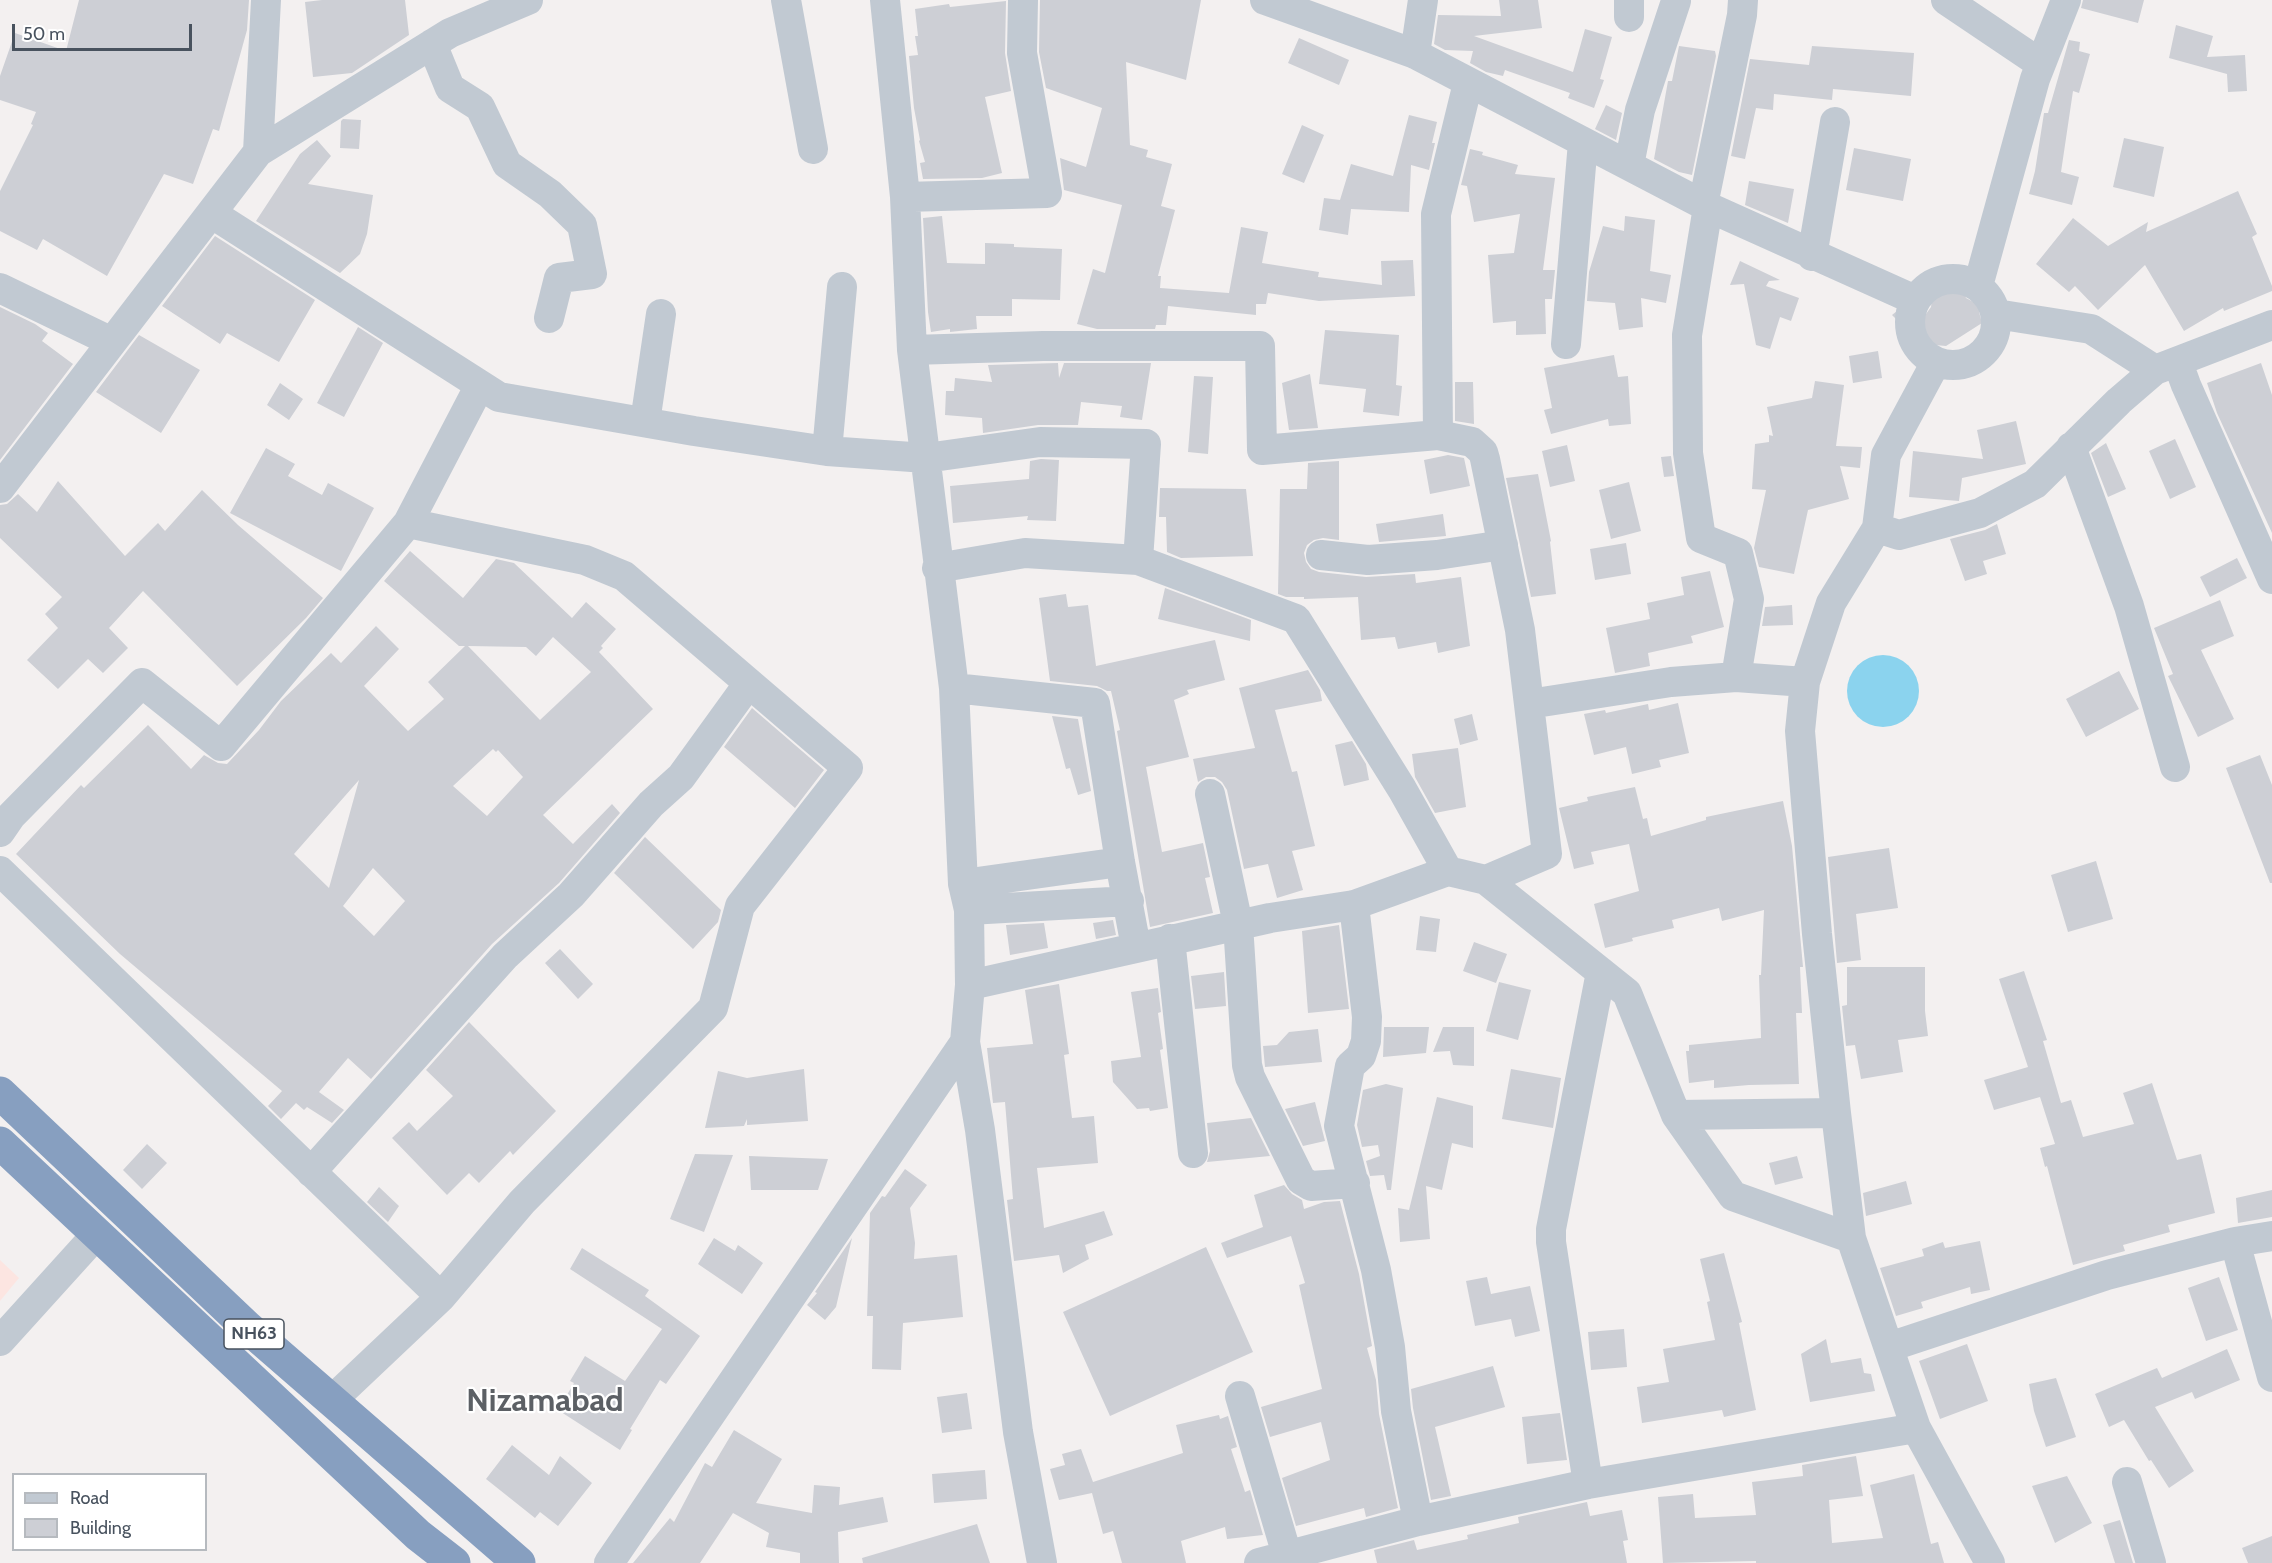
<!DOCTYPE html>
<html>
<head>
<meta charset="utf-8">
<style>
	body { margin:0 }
	#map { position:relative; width:2272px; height:1563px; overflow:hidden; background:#f3f0f0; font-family:Cabin,sans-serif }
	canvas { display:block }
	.legend { position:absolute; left:12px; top:1473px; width:195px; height:78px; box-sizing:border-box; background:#fff; border:2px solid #b6babf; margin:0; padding:8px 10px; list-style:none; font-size:18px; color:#48525e }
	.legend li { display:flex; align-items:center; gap:12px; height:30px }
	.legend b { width:30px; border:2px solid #b6babf }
	.scale { position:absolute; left:12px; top:24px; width:180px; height:27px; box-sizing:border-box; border:3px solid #48525e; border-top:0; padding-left:8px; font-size:18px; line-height:21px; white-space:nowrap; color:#48525e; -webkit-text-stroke:4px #fff; paint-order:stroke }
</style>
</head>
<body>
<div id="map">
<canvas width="2272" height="1563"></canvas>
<ul class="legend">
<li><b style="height:8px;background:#c1c9d2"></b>Road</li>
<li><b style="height:16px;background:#cdcfd5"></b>Building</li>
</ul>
<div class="scale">50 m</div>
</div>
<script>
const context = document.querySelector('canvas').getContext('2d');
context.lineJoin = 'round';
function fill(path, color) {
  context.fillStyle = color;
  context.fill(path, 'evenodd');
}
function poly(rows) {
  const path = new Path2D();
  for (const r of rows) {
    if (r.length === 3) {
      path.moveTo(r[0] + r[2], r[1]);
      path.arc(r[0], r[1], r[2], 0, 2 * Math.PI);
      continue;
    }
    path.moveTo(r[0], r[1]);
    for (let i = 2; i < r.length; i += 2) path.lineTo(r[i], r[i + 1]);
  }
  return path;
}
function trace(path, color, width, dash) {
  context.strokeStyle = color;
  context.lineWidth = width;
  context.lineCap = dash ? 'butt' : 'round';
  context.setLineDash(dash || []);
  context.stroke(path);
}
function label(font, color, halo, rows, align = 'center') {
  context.font = font + ' Cabin,sans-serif';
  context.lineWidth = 4.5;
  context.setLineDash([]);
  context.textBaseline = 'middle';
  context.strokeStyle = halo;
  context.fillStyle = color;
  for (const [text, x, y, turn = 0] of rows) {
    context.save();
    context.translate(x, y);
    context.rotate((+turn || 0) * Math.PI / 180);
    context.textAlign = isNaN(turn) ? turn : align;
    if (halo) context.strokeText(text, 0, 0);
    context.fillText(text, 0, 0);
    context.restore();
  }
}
fill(poly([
	[0,1260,19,1278,0,1301]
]), '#fce5e1');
fill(poly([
	[1883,691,36]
]), '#8bd3ee');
fill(poly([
	[79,0,249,0,247,30,219,131,213,129,193,184,164,174,107,276,43,239,37,250,0,231,0,191,33,125,31,124,36,112,0,100,0,76,15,33,66,51],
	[322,0,405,0,409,35,352,73,313,77,305,2],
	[1040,0,1201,0,1186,80,1126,62,1130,145,1148,150,1146,157,1172,164,1161,206,1175,210,1158,276,1161,276,1160,288,1229,293,1241,227,1268,232,1262,263,1319,272,1318,277,1382,285,1381,261,1413,260,1415,296,1319,301,1268,293,1266,304,1256,304,1256,315,1168,306,1166,325,1156,325,1155,329,1097,329,1077,324,1093,269,1105,273,1122,205,1064,190,1060,158,1086,167,1102,108,1046,88,1039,52],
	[1499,0,1538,0,1542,28,1474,36,1573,72,1585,29,1612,37,1600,79,1604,80,1594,108,1568,98,1570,93,1505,70,1503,76,1486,72,1470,63,1473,51,1445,50,1434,44,1438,15,1501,16],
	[2083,0,2144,0,2138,23,2081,8],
	[1006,1,1005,53,1011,91,985,97,1002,173,982,178,923,179,920,163,925,162,919,141,920,140,914,108,909,56,918,55,915,36,918,36,915,9,949,4,950,7],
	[2176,25,2213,36,2207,57,2245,55,2247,91,2228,92,2227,74,2169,58],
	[1299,38,1349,60,1339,85,1288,63],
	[2069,40,2080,42,2079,51,2090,54,2079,93,2073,91,2061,172,2079,177,2072,205,2029,194,2035,171,2044,113,2048,113],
	[1679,46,1715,51,1716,56,1692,175,1679,172,1654,159,1668,81,1672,81],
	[1812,46,1914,53,1911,96,1833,89,1832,100,1774,94,1773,110,1756,108,1745,159,1731,156,1750,59,1809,65],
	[1606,105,1622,113,1616,140,1595,129],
	[1409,115,1437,122,1432,143,1435,143,1429,170,1411,165,1409,212,1351,209,1348,235,1319,230,1324,198,1340,200,1351,164,1393,176],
	[343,119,361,120,359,149,340,148,341,121],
	[1302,125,1324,135,1304,183,1282,174],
	[2124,138,2164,147,2154,197,2113,187],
	[317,140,331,156,308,184,373,195,367,234,360,254,340,273,256,221,300,154],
	[1854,148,1911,159,1903,201,1846,190],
	[1470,149,1483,152,1482,155,1518,165,1515,174,1555,178,1543,270,1555,270,1552,299,1545,299,1546,334,1516,335,1516,321,1493,323,1488,255,1514,253,1520,214,1474,222,1467,186,1461,185],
	[1749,181,1794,189,1788,223,1745,205],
	[2238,191,2257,234,2252,237,2272,286,2272,291,2224,311,2223,308,2184,331,2145,265,2098,310,2075,286,2069,292,2036,264,2073,218,2108,246,2148,222,2146,232],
	[942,216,947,263,985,264,985,243,1014,244,1014,247,1062,249,1060,300,1012,299,1012,316,976,316,977,329,950,332,950,329,931,332,928,312,923,218],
	[1625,216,1655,220,1650,271,1671,275,1666,303,1641,298,1643,327,1619,330,1615,303,1587,301,1589,272,1603,226,1624,231],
	[215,236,315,300,279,362,227,333,220,344,162,306],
	[1740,261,1780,280,1769,281,1766,286,1799,298,1791,321,1780,317,1770,349,1756,345,1744,284,1730,285],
	[1948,273,1961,286,1966,298,1981,306,1979,312,1982,323,1946,346,1935,345,1925,348,1892,315,1897,311,1916,317,1926,314,1931,307,1932,299,1927,288],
	[0,307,35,324,48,333,42,341,73,364,0,460],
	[358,327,383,343,344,417,317,403],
	[1325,330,1399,335,1396,385,1402,386,1399,416,1363,412,1366,389,1319,384],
	[139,335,200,370,161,433,96,392],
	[1878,351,1882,378,1853,383,1849,356],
	[1614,355,1618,377,1628,376,1631,424,1609,426,1608,419,1551,434,1544,410,1552,408,1544,368],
	[1058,363,1059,378,1064,363,1151,363,1142,420,1120,417,1122,406,1081,402,1078,425,1038,425,983,433,982,418,945,415,946,391,954,391,955,378,992,382,988,365],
	[2261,363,2272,395,2272,533,2217,413,2207,383],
	[1310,374,1318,428,1289,430,1282,383],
	[1194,376,1213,377,1208,454,1188,452],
	[1815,381,1844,385,1836,446,1862,447,1860,468,1840,466,1849,499,1808,510,1794,574,1759,567,1754,548,1766,490,1752,489,1755,444,1769,442,1769,435,1773,436,1767,407,1812,398],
	[1455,382,1473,382,1474,424,1455,421],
	[280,383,303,399,289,420,267,405],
	[2016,421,2026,464,1962,478,1959,501,1909,497,1913,451,1983,459,1977,430],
	[2175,439,2196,487,2170,499,2149,451],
	[2106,443,2126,489,2108,497,2091,453],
	[1567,445,1575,481,1550,487,1542,451],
	[266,448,295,464,288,476,322,495,328,483,374,508,341,571,230,513],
	[1448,455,1464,458,1470,486,1430,494,1424,460],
	[1671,456,1674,476,1664,477,1661,457],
	[1041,459,1059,460,1056,521,1027,520,1028,516,953,523,950,486,1029,479,1030,461],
	[1339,461,1339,540,1323,538,1314,540,1307,545,1304,553,1306,562,1311,569,1319,572,1366,577,1415,574,1416,583,1461,577,1470,646,1438,653,1436,642,1398,649,1395,637,1361,640,1358,597,1304,599,1304,597,1286,597,1278,594,1280,489,1307,489,1308,463],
	[1538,474,1551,541,1550,542,1556,594,1531,597,1506,478],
	[58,481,125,556,158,523,165,531,202,490,238,525,323,598,306,618,237,686,143,591,109,628,128,648,103,673,88,659,58,689,27,660,58,628,45,614,62,597,0,538,0,505,7,504,18,494,37,512],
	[1629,482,1641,531,1611,539,1599,490],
	[1160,488,1246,489,1253,556,1181,558,1167,552,1166,517,1159,517],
	[1443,514,1446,536,1379,542,1376,524],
	[1997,524,2006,554,1983,561,1987,574,1965,581,1950,539,1985,530],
	[1626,543,1631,574,1595,580,1590,549],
	[410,551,463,598,496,559,514,563,572,618,586,602,616,629,601,646,603,648,599,652,653,709,543,815,573,844,612,804,620,813,559,883,492,944,371,1079,348,1058,319,1092,344,1110,332,1123,307,1107,304,1110,296,1103,281,1119,268,1106,282,1091,120,954,16,854,81,785,84,788,148,725,191,769,204,755,218,763,227,764,259,730,281,701,331,653,341,663,376,626,399,649,364,686,408,731,444,699,428,682,465,646,459,646,384,581],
	[553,637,591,672,540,720,468,646,526,647,536,656],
	[493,749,496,752,498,750,523,777,487,816,453,786],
	[359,780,329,888,294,854],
	[373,868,405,901,374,936,343,906],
	[2237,558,2247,578,2210,597,2200,577],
	[1710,571,1724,627,1691,636,1693,643,1648,653,1650,666,1615,673,1606,628,1650,619,1647,603,1684,595,1681,577],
	[1165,588,1251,620,1250,641,1158,619],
	[1066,594,1068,607,1088,605,1096,666,1215,640,1225,680,1187,690,1189,694,1174,700,1189,757,1146,767,1162,852,1203,843,1210,877,1205,878,1213,913,1150,927,1117,731,1120,730,1111,691,1107,691,1097,686,1050,681,1039,598],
	[2220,600,2234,636,2201,650,2234,719,2198,737,2168,676,2173,674,2154,628],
	[1792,605,1793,625,1762,626,1765,607],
	[1308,670,1320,690,1322,701,1275,710,1292,772,1297,771,1315,846,1292,851,1303,890,1277,898,1268,864,1244,869,1227,790,1222,782,1215,777,1206,777,1198,782,1193,759,1255,748,1239,688],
	[2119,671,2139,709,2086,737,2066,699],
	[1678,703,1689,753,1659,760,1661,767,1632,774,1626,747,1594,755,1584,714,1605,710,1606,713,1648,704,1649,710],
	[752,708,824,770,795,808,724,747],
	[1472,714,1478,740,1460,745,1454,719],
	[1052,716,1078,719,1091,791,1078,795,1070,768,1066,769],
	[1352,741,1366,764,1369,780,1344,786,1335,745],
	[1458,748,1466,807,1435,813,1415,777,1412,754],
	[2260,755,2272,785,2272,883,2270,883,2226,768],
	[1635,787,1643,819,1647,818,1651,836,1706,820,1706,817,1783,801,1792,846,1803,967,1800,967,1802,1013,1796,1013,1799,1084,1749,1085,1714,1088,1714,1080,1689,1083,1686,1051,1689,1051,1689,1045,1761,1038,1759,975,1761,975,1764,910,1722,921,1719,908,1672,920,1674,928,1632,938,1633,941,1605,948,1594,904,1639,891,1629,844,1591,852,1594,864,1574,869,1559,808,1588,801,1587,797],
	[645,837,721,910,718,922,693,949,614,873],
	[1889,848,1898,908,1856,914,1861,960,1837,963,1828,857],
	[2096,861,2113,919,2068,932,2051,875],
	[1420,916,1440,919,1436,952,1416,950],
	[1113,920,1116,935,1096,939,1093,923],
	[1044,923,1048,948,1010,955,1006,925],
	[1339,925,1349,1009,1308,1013,1302,931],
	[1474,942,1507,954,1496,983,1463,971],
	[560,949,593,984,578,999,545,963],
	[1847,967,1925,967,1925,1011,1928,1036,1898,1040,1903,1072,1861,1079,1855,1045,1846,1046,1842,1006,1847,1005],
	[2024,971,2047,1040,2043,1041,2061,1103,2071,1100,2083,1137,2134,1124,2123,1093,2152,1083,2177,1160,2201,1154,2215,1213,2168,1225,2170,1232,2123,1245,2125,1251,2073,1265,2047,1166,2045,1167,2040,1148,2055,1144,2040,1097,1994,1110,1984,1080,2028,1067,1999,979],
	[1224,972,1226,1006,1195,1009,1191,976],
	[1499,982,1531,990,1518,1040,1486,1031],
	[1059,984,1069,1054,1064,1055,1072,1118,1094,1116,1098,1163,1037,1168,1044,1228,1104,1211,1113,1235,1085,1245,1089,1259,1063,1273,1059,1255,1014,1261,1007,1200,1013,1199,1005,1102,993,1103,987,1048,1033,1044,1025,990],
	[1158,988,1161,1012,1158,1013,1163,1049,1160,1050,1168,1108,1150,1111,1149,1108,1137,1109,1113,1082,1111,1061,1141,1057,1131,992],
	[469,1022,556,1111,513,1155,510,1151,479,1183,469,1173,447,1195,392,1138,409,1122,417,1131,453,1096,426,1070],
	[1384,1027,1429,1027,1426,1053,1383,1057],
	[1443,1027,1474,1027,1474,1066,1453,1065,1450,1051,1433,1052],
	[1318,1029,1322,1062,1265,1067,1263,1046,1277,1045,1289,1032],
	[804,1069,808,1121,747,1125,747,1119,744,1126,705,1128,718,1071,747,1078],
	[1511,1069,1561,1078,1553,1128,1502,1119],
	[1386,1084,1403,1088,1391,1190,1387,1190,1384,1175,1370,1176,1366,1161,1380,1156,1378,1145,1362,1147,1357,1125,1363,1090],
	[1437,1097,1473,1106,1473,1148,1452,1143,1442,1190,1426,1186,1430,1239,1400,1242,1398,1208,1409,1210],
	[1315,1102,1325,1141,1303,1146,1285,1109],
	[1251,1118,1270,1156,1207,1162,1210,1151,1207,1123],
	[147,1144,167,1163,142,1189,123,1170],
	[695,1154,733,1155,704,1232,670,1219],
	[749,1156,828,1159,818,1190,751,1190],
	[1797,1156,1803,1178,1775,1185,1769,1163],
	[905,1169,927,1185,910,1208,915,1243,914,1259,957,1255,963,1317,903,1323,901,1370,872,1369,873,1316,867,1316,870,1213,882,1196,885,1197],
	[1906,1181,1912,1204,1866,1216,1863,1193],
	[1284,1185,1292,1194,1302,1200,1304,1209,1324,1202,1340,1201,1359,1274,1372,1346,1367,1348,1376,1380,1379,1414,1398,1508,1366,1517,1364,1508,1296,1526,1282,1478,1330,1460,1321,1422,1270,1437,1261,1407,1322,1389,1299,1285,1305,1283,1291,1236,1227,1258,1221,1243,1263,1227,1254,1195],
	[379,1187,399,1206,388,1222,367,1202],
	[2272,1190,2272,1217,2238,1223,2236,1198],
	[714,1238,735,1251,738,1245,763,1263,742,1294,698,1264],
	[852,1238,836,1307,825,1320,807,1305,817,1293,815,1292],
	[1980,1241,1990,1290,1971,1294,1970,1287,1921,1302,1923,1308,1896,1316,1880,1268,1924,1256,1922,1249,1943,1242,1945,1248],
	[1206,1247,1253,1352,1110,1416,1063,1312],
	[582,1248,649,1290,645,1296,700,1336,666,1384,660,1380,630,1429,632,1430,620,1450,558,1410,574,1383,570,1381,585,1356,625,1381,662,1329,570,1269],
	[1724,1253,1742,1322,1739,1323,1756,1410,1724,1417,1722,1410,1642,1423,1637,1387,1669,1382,1663,1349,1715,1340,1707,1302,1710,1301,1700,1259],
	[1487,1277,1491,1294,1530,1286,1540,1331,1515,1337,1511,1319,1475,1326,1466,1281],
	[2219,1277,2238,1330,2206,1341,2188,1288],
	[1624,1329,1627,1367,1591,1370,1588,1332],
	[1826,1339,1831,1363,1861,1358,1864,1373,1871,1374,1875,1391,1810,1402,1801,1354],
	[1967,1344,1988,1401,1940,1419,1919,1361],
	[2227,1349,2240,1380,2195,1399,2192,1392,2155,1407,2194,1471,2169,1488,2151,1460,2149,1461,2124,1420,2109,1427,2095,1394,2157,1368,2162,1378],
	[1493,1366,1505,1407,1435,1427,1451,1496,1431,1500,1413,1408,1411,1389],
	[2056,1378,2076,1437,2046,1447,2034,1411,2029,1384],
	[967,1393,972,1429,942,1433,937,1397],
	[1560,1413,1567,1460,1527,1464,1522,1417],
	[1219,1415,1220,1419,1228,1416,1237,1447,1231,1449,1245,1492,1250,1490,1263,1535,1227,1539,1225,1527,1181,1541,1186,1563,1122,1563,1113,1531,1103,1534,1092,1493,1059,1500,1050,1469,1065,1465,1062,1454,1081,1449,1093,1482,1183,1453,1176,1425],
	[734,1430,782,1459,756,1503,812,1513,814,1485,840,1487,839,1505,883,1497,888,1522,838,1532,839,1563,800,1563,800,1553,766,1547,769,1533,733,1513,700,1563,633,1563,670,1518,674,1522,705,1463,712,1467],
	[512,1445,549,1475,560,1456,592,1483,558,1526,540,1512,535,1518,486,1479],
	[1856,1456,1863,1496,1829,1500,1832,1543,1883,1538,1870,1485,1914,1474,1931,1544,1938,1542,1944,1563,1756,1563,1756,1561,1663,1563,1658,1497,1693,1494,1695,1518,1756,1515,1752,1482,1803,1476,1802,1465],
	[985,1470,987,1499,934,1503,932,1474],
	[2067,1476,2092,1523,2055,1543,2032,1486],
	[1587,1502,1590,1516,1622,1510,1628,1540,1623,1541,1627,1563,1377,1563,1374,1550,1414,1540,1417,1550,1468,1539,1467,1535,1519,1523,1518,1517],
	[2120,1520,2133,1563,2115,1563,2103,1525],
	[977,1524,990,1563,863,1563,862,1558],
	[2272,1536,2272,1563,2248,1563,2242,1548]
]), '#cdcfd5');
trace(poly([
	[786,0,813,149],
	[1265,0,1415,54,1708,207,1915,300],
	[1946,0,2041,64],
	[1629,17,1629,0],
	[432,44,450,88,480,107,507,164,550,194,582,225,592,274,559,278,549,318],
	[1415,54,1423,0],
	[258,152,266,0],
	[1629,165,1640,110,1676,1],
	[905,197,1047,193,1022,53,1023,0],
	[1703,205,1742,15,1743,0],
	[1708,207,1687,335,1688,453,1701,538,1738,553,1749,599,1736,677,1805,682],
	[211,213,499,397,694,431,827,451,926,458,1040,442,1146,444,1138,560],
	[1812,256,1835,122],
	[1953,322,43],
	[1978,286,2035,79,2066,0],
	[0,288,112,342],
	[1996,314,2091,329,2155,370,2272,325],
	[1566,344,1583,142],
	[912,350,1043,346,1260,346,1262,450,1438,435,1436,214,1468,83],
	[1936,362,1886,455,1877,528,1831,603,1805,682,1800,731,1817,934,1836,1113,1676,1115,1733,1196,1851,1238,1916,1428,1990,1563],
	[2178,363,2186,385,2272,579],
	[645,422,661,314],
	[1438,435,1472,442,1483,452,1485,459,1520,630,1547,854,1486,880],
	[2071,447,2129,606,2175,767],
	[827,451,842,287],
	[0,488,258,152,450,33,528,0],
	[408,523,480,385],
	[1877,528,1899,535,1980,513,2035,484,2119,401,2155,370],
	[1321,555,1368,560,1437,555,1503,545],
	[937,568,1025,553,1138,560,1296,619,1402,789,1448,871],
	[954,688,1095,703,1120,862,1136,947],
	[1529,704,1671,682,1736,677],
	[1210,794,1238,924,1247,1065,1250,1077,1301,1180,1311,1186,1355,1183],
	[0,832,11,816,142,683,221,746,408,523,585,560,624,576,848,768,740,906,713,1008,522,1202,441,1297,331,1401],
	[0,871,441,1297],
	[963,884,1120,862],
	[1354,905,1367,1017,1366,1041,1361,1056,1350,1066,1339,1126,1376,1270,1390,1347,1396,1411,1418,1521],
	[969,910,1129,901],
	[1170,939,1193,1153],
	[970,985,1270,918,1354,905,1448,871,1486,880,1627,993,1676,1115],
	[965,1042,980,1130,1018,1432,1042,1563],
	[1836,1113,1851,1238],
	[311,1172,505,956,571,895,651,804,681,777,749,683],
	[2235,1242,2272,1377],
	[0,1341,96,1235],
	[1889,1347,2107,1275,2235,1242,2272,1236],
	[1240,1396,1287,1555],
	[2127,1482,2151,1563],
	[1588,1484,1551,1242,1551,1229,1601,972],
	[609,1563,965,1042,970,985,969,910,963,884,954,688,912,350,905,197,885,0],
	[1259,1563,1418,1521,1588,1484,1916,1428]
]), '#c1c9d2', 30);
trace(poly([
	[0,1093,247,1327,519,1563],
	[0,1143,418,1535,454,1563]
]), '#879fc0', 33);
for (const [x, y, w] of [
	[254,1334,60]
]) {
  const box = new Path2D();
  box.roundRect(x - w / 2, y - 15, w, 30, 4.5);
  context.fillStyle = '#fff';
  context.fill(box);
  trace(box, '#48525e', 1.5);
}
label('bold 18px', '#48525e', null, [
	["NH63",254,1334]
]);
label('bold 32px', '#5c6065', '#fff', [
	["Nizamabad",545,1402]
]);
</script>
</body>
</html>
